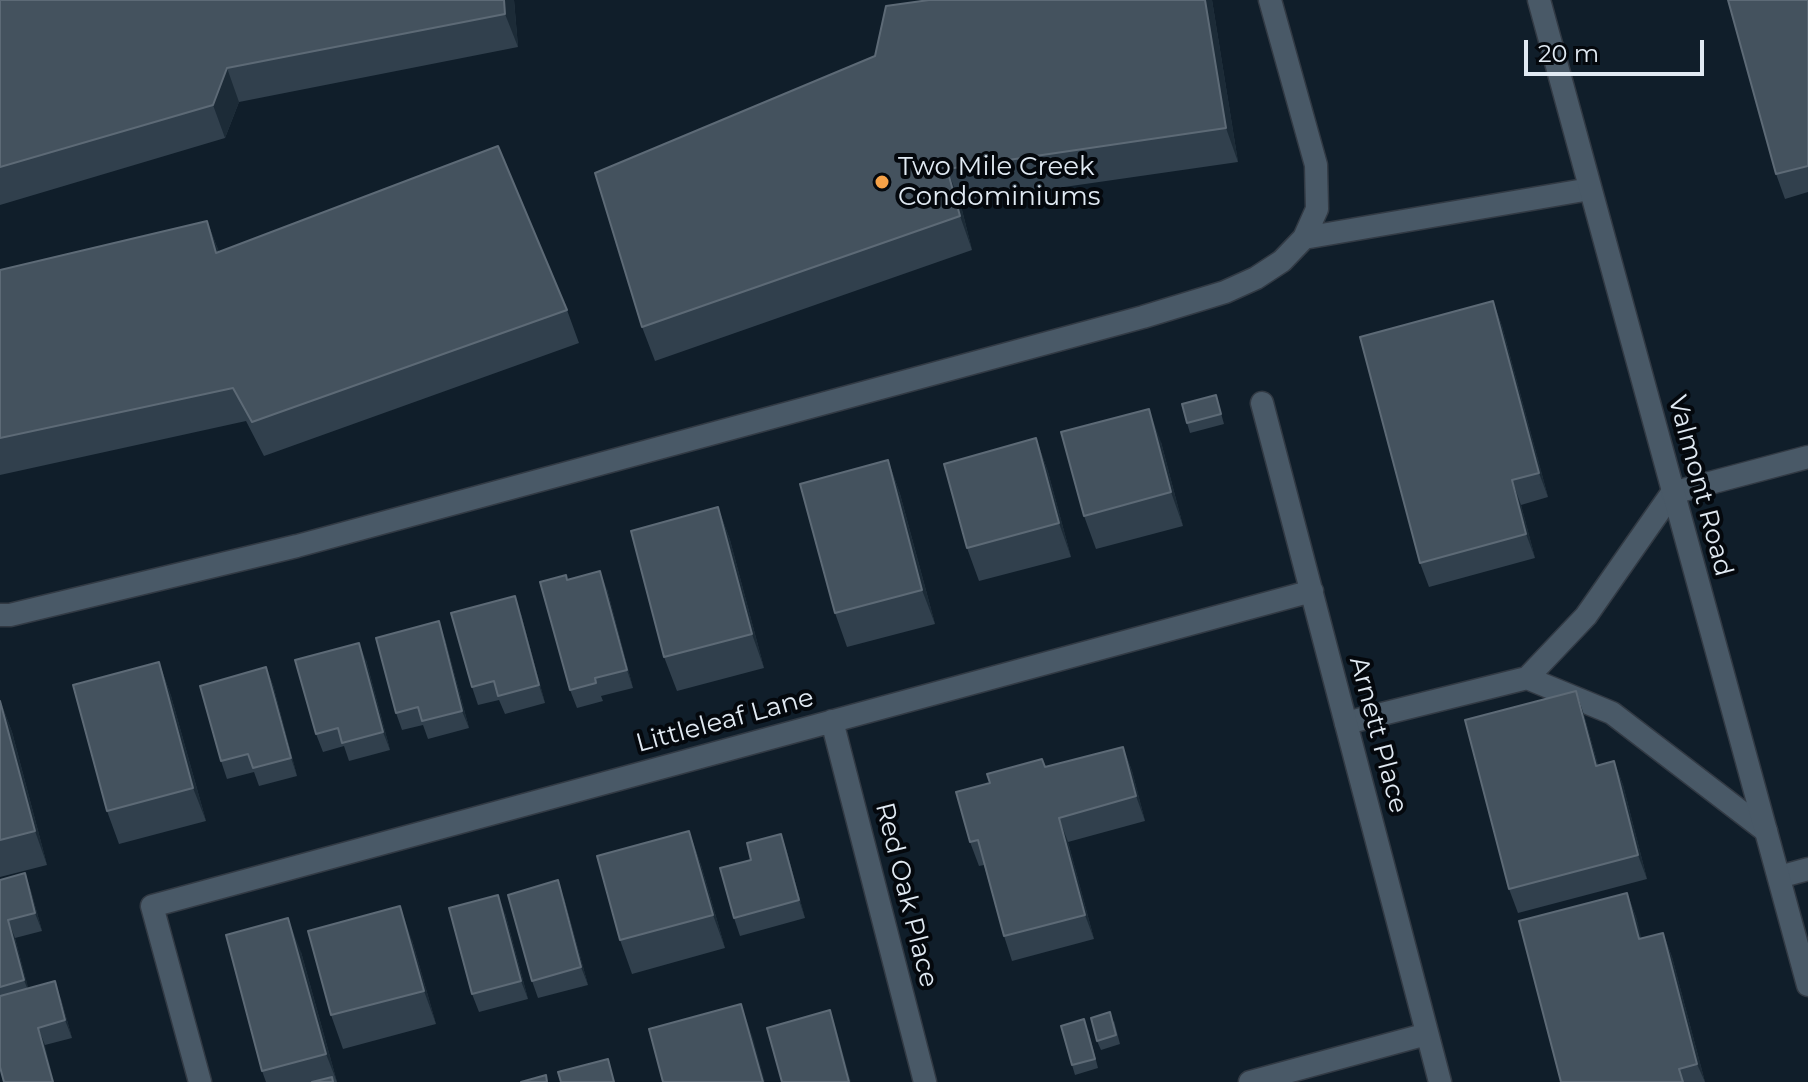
<!DOCTYPE html>
<style>
body{margin:0}
#map{position:relative;width:1808px;height:1082px;overflow:hidden;background:#101e2a;font-family:Montserrat,sans-serif}
canvas{display:block}
.scale{position:absolute;left:1524px;top:40px;width:180px;height:36px;box-sizing:border-box;border:4px solid #e1eaf3;border-top:0;padding-left:10px;font-size:24px;line-height:28px;white-space:nowrap;color:#e1eaf3;-webkit-text-stroke:6px #04080d;paint-order:stroke}
</style>
<div id="map">
<canvas width="1808" height="1082"></canvas>
<div class="scale">20 m</div>
</div>
<script>
const g = document.querySelector('canvas').getContext('2d');
g.lineJoin = 'round';
const shape = rows => new Path2D(rows.map(r => 'M' + r).join(''));
function trace(path, color, width, dash) { g.strokeStyle = color; g.lineWidth = width; g.lineCap = dash ? 'butt' : 'round'; g.setLineDash(dash || []); g.stroke(path); }
function paint(path, color) { g.fillStyle = color; g.fill(path, 'evenodd'); }
function label(font, color, halo, rows, align = 'center') {
  g.font = font + ' Montserrat,sans-serif'; g.lineWidth = 8; g.setLineDash([]); g.textBaseline = 'middle'; g.strokeStyle = halo; g.fillStyle = color; for (const [text, x, y, turn = 0] of rows) {
    g.save(); g.translate(x, y); g.rotate((+turn || 0) * Math.PI / 180); g.textAlign = isNaN(turn) ? turn : align; if (halo) g.strokeText(text, 0, 0); g.fillText(text, 0, 0); g.restore();
  }
}
const service = shape([
 [1304,238,1590,189],
 [0,615,10,615,297,546,1143,317,1225,292,1256,278,1282,261,1304,238,1317,209,1316,165,1270,0],
 [1527,678,1612,713,1766,831],
 [1346,723,1527,678,1586,616,1672,493]
]);
const minor = shape([
 [1262,403,1440,1082],
 [1672,493,1808,457],
 [832,721,925,1082],
 [1779,877,1808,869],
 [200,1082,152,906,1312,591],
 [1250,1082,1427,1034]
]);
const secondary = shape([
 [1539,0,1808,985]
]);
trace(service, '#323a44', 25);
trace(minor, '#323a44', 25);
trace(secondary, '#323a44', 25);
trace(service, '#495967', 22);
trace(minor, '#495967', 22);
trace(secondary, '#495967', 22);
paint(shape([
 [0,0,514,0,518,47,239,102,225,138,0,205],
 [929,0,1212,0,1238,162,960,202,972,250,655,361,642,327,875,56],
 [1808,0,1808,192,1785,199,1776,174],
 [207,221,219,252,567,310,579,343,264,456,246,421,0,475,0,270],
 [1493,301,1502,326,1548,497,1521,505,1535,558,1429,587,1420,563],
 [1216,395,1224,424,1190,433,1187,423],
 [1036,438,1048,472,1071,557,979,581,967,548],
 [1161,442,1183,526,1096,549,1084,516],
 [888,460,900,494,935,624,847,647,835,613],
 [718,507,730,540,764,668,677,691,664,657],
 [568,579,607,589,633,688,601,696,603,701,577,708,570,690],
 [521,614,545,703,505,714,499,700,478,705,472,687],
 [445,639,469,728,428,739,423,725,402,730,396,713],
 [366,660,390,750,349,761,344,746,323,752,316,734],
 [159,662,171,696,206,821,119,844,107,811],
 [266,667,273,685,297,776,259,786,254,772,227,779,221,761],
 [1576,691,1584,715,1598,765,1614,761,1623,785,1647,879,1518,913,1509,889],
 [0,700,12,732,47,865,0,877],
 [1123,747,1132,771,1145,821,1068,842,1094,939,1012,961,1004,936,984,865,979,866,970,842,1045,767],
 [689,831,701,865,725,948,632,974,620,940],
 [781,834,787,852,805,918,740,936,734,918,751,860],
 [25,873,31,891,42,931,15,938,28,988,61,999,72,1038,45,1045,0,1067,0,880],
 [1627,893,1636,917,1641,939,1663,933,1672,957,1705,1082,1561,1082],
 [564,898,588,985,538,998,532,981],
 [505,913,528,999,479,1012,472,994],
 [412,940,436,1024,343,1049,331,1015],
 [301,952,337,1082,266,1082,262,1071],
 [1114,1021,1120,1044,1101,1050,1097,1041],
 [1088,1029,1098,1068,1075,1075,1072,1065]
]), '#31404d');
paint(shape([
 [504,0,514,0,518,47,505,14],
 [1205,0,1212,0,1238,162,1226,128],
 [227,68,239,102,225,138,213,105],
 [947,169,960,202,972,250,960,216],
 [207,221,220,255,216,253],
 [1493,301,1502,326,1548,497,1539,473],
 [1149,409,1161,442,1183,526,1171,492],
 [1036,438,1048,472,1071,557,1059,523],
 [888,460,900,494,935,624,922,590],
 [1512,480,1521,505,1535,558,1526,534],
 [718,507,730,540,764,668,752,634],
 [600,571,607,589,633,688,627,670],
 [515,596,521,614,545,703,539,685],
 [439,621,445,639,469,728,462,711],
 [359,643,366,660,390,750,383,732],
 [159,662,171,696,206,821,193,788],
 [266,667,273,685,297,776,291,758],
 [1576,691,1584,715,1605,790,1596,766],
 [0,700,12,732,47,865,35,831],
 [1123,747,1132,771,1145,821,1136,796],
 [1614,761,1623,785,1647,879,1638,855],
 [1059,818,1068,842,1094,939,1085,915],
 [689,831,701,865,725,948,713,915],
 [781,834,787,852,805,918,799,900],
 [25,873,31,891,42,931,35,913],
 [558,880,564,898,588,985,581,967],
 [1627,893,1636,917,1648,963,1639,939],
 [498,895,505,913,528,999,521,981],
 [400,906,412,940,436,1024,424,991],
 [288,918,301,952,337,1082,326,1054],
 [8,920,15,938,31,998,24,980],
 [1663,933,1672,957,1705,1082,1697,1064],
 [55,981,61,999,72,1038,65,1020],
 [741,1004,753,1038,765,1082,763,1082],
 [830,1010,836,1028,851,1082,849,1082],
 [38,1028,45,1045,54,1082,53,1082]
]), '#1c2b37');
const building = shape([
 [0,0,504,0,505,14,227,68,213,105,0,167,0,0],
 [929,0,1205,0,1226,128,947,169,960,216,642,327,595,173,875,56,886,6,929,0],
 [1728,0,1808,0,1808,166,1776,174,1728,0],
 [498,146,567,310,252,422,233,388,0,438,0,270,207,221,216,253,498,146],
 [1493,301,1539,473,1512,480,1526,534,1420,563,1360,337,1493,301],
 [1216,395,1221,414,1187,423,1182,404,1216,395],
 [1149,409,1171,492,1084,516,1061,432,1149,409],
 [1036,438,1059,523,967,548,944,464,1036,438],
 [888,460,922,590,835,613,800,484,888,460],
 [718,507,752,634,664,657,631,531,718,507],
 [600,571,627,670,595,678,596,683,570,690,540,582,566,575,567,580,600,571],
 [515,596,539,685,498,696,494,681,472,687,451,613,515,596],
 [439,621,462,711,422,721,418,707,396,713,376,638,439,621],
 [359,643,383,732,342,743,338,728,316,734,295,660,359,643],
 [159,662,193,788,107,811,73,685,159,662],
 [266,667,291,758,253,768,248,754,221,761,200,686,266,667],
 [1576,691,1596,766,1614,761,1638,855,1509,889,1465,720,1576,691],
 [0,701,35,831,0,840,0,701],
 [1123,747,1136,796,1059,818,1085,915,1004,936,978,840,970,842,956,792,990,783,987,774,1042,759,1045,767,1123,747],
 [689,831,713,915,620,940,597,856,689,831],
 [781,834,799,900,734,918,720,868,751,860,747,843,781,834],
 [25,873,35,913,8,920,24,980,0,987,0,880,25,873],
 [558,880,581,967,532,981,508,895,558,880],
 [1627,893,1639,939,1663,933,1697,1064,1679,1069,1683,1082,1561,1082,1519,921,1627,893],
 [498,895,521,981,472,994,449,908,498,895],
 [400,906,424,991,331,1015,308,931,400,906],
 [288,918,326,1054,262,1071,226,935,288,918],
 [55,981,65,1020,38,1028,53,1082,4,1082,0,1067,0,996,55,981],
 [741,1004,763,1082,663,1082,649,1029,741,1004],
 [830,1010,849,1082,782,1082,767,1028,830,1010],
 [1110,1012,1116,1035,1097,1041,1091,1018,1110,1012],
 [1084,1019,1095,1059,1072,1065,1061,1026,1084,1019],
 [608,1059,614,1082,561,1082,558,1072,608,1059],
 [546,1075,547,1082,521,1082,546,1075],
 [332,1077,333,1082,312,1082,332,1077]
]);
paint(building, '#44525e');
trace(building, '#5d6a76', 2);
for (const [x, y, r, color] of [
 [882,182,8,"#f6a248"]
]) { const dot = new Path2D(); dot.arc(x, y, r, 0, 2 * Math.PI); g.fillStyle = color; g.fill(dot); trace(dot, '#04080d', 3); }
label('26px', '#e1eaf3', '#04080d', [
 ["Two Mile Creek",898,167],
 ["Condominiums",898,197]
], 'left');
label('26px', '#e1eaf3', '#04080d', [
 ["Valmont Road",1700,486,75],
 ["Littleleaf Lane",725,721,-15],
 ["Arnett Place",1378,735,75],
 ["Red Oak Place",906,895,76]
]);
</script>
